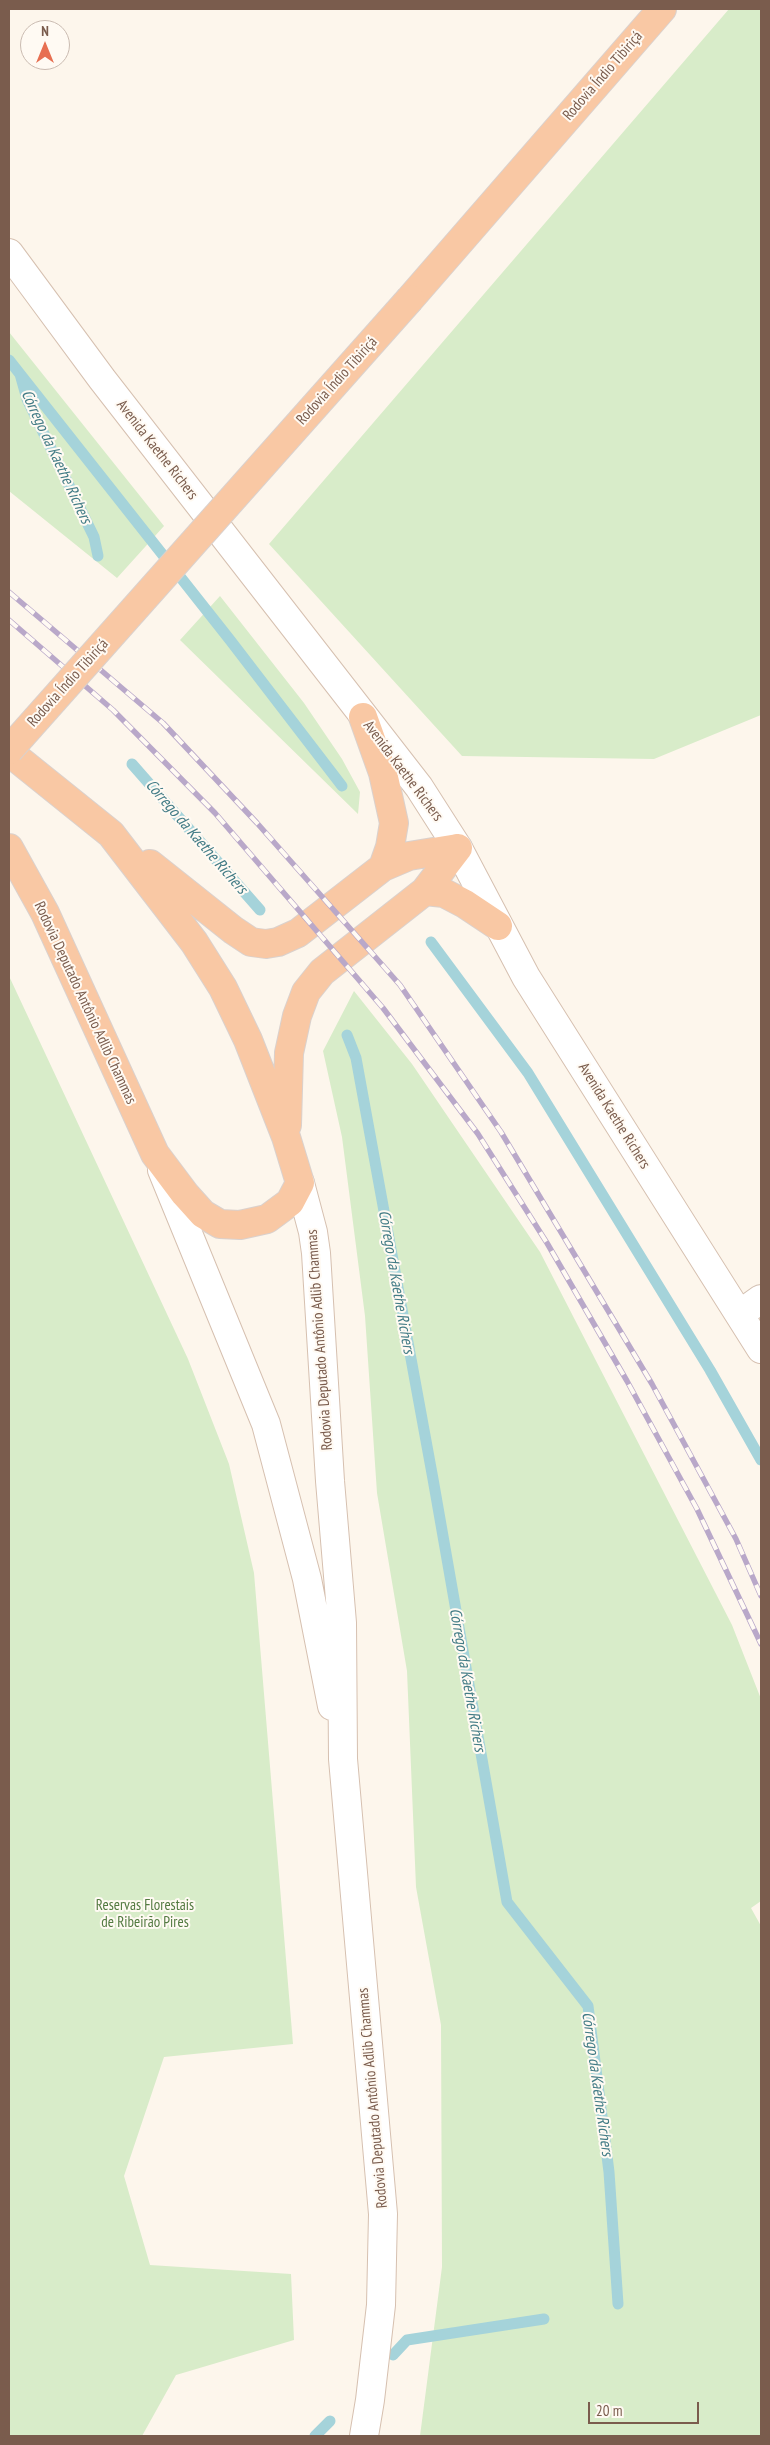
<!DOCTYPE html>
<meta charset="utf-8">
<style>
body{margin:0}
#map{position:relative;width:770px;height:2445px;overflow:hidden;background:#fdf6ec;font-family:"PT Sans Narrow",sans-serif}
canvas{display:block}
.frame{position:absolute;inset:0;border:10px solid #7a5c4d;pointer-events:none}
.north{position:absolute;left:20px;top:20px;width:50px;height:50px;box-sizing:border-box;background:#fffaf3;border:1px solid #cabbb1;border-radius:50%;rotate:0deg;font-size:14px;font-weight:700;line-height:20px;text-align:center;color:#7a5c4d}
.north::after{content:'';display:block;margin:auto;width:18px;height:22px;background:#e76f51;clip-path:polygon(50% 0,100% 100%,50% 72%,0 100%)}
.scale{position:absolute;left:588px;top:2402px;width:111px;height:22px;box-sizing:border-box;border:2px solid #7a5c4d;border-top:0;padding-left:6px;font-size:15px;line-height:18px;white-space:nowrap;color:#7a5c4d;-webkit-text-stroke:4px #fffaf3;paint-order:stroke}
</style>
<div id="map">
<canvas width="770" height="2445"></canvas>
<div class="frame"></div>
<div class="north">N</div>
<div class="scale">20 m</div>
</div>
<script>
const g = document.querySelector('canvas').getContext('2d');
g.lineJoin = 'round';
function paint(path, color) { g.fillStyle = color; g.fill(path, 'evenodd'); }
const shape = rows => new Path2D(rows.map(r => 'M' + r).join(''));
function trace(path, color, width, dash) { g.strokeStyle = color; g.lineWidth = width; g.lineCap = dash ? 'butt' : 'round'; g.setLineDash(dash || []); g.stroke(path); }
function label(font, color, halo, rows, align = 'center') {
  g.font = font + ' "PT Sans Narrow",sans-serif'; g.lineWidth = 4; g.setLineDash([]); g.textBaseline = 'middle'; g.strokeStyle = halo; g.fillStyle = color; for (const [text, x, y, turn = 0] of rows) {
    g.save(); g.translate(x, y); g.rotate((+turn || 0) * Math.PI / 180); g.textAlign = isNaN(turn) ? turn : align; if (halo) g.strokeText(text, 0, 0); g.fillText(text, 0, 0); g.restore();
  }
}
paint(shape([
 [729,9,761,9,761,715,654,759,462,756,269,544],
 [9,332,164,526,117,578,9,491],
 [220,596,304,703,342,759,360,792,358,814,180,640],
 [9,976,188,1359,229,1464,254,1573,293,2044,164,2057,124,2176,150,2265,291,2274,294,2340,176,2375,142,2436,9,2436],
 [354,991,412,1064,540,1252,732,1625,761,1699,761,1901,751,1908,761,1926,761,2436,420,2436,442,2267,441,2025,416,1887,407,1671,377,1493,365,1316,342,1137,323,1051]
]), '#d8ecc9');
trace(shape([
 [9,360,20,374,27,399,94,537,98,556],
 [20,374,230,640,342,786],
 [132,764,260,910],
 [431,942,528,1073,710,1370,761,1460],
 [347,1035,356,1058,433,1479,507,1902,588,2006,609,2172,618,2304],
 [393,2355,407,2340,544,2319],
 [315,2436,330,2421]
]), '#a5d3da', 11);
const minor = shape([
 [740,1314,761,1299]
]);
const secondary = shape([
 [9,253,102,379,419,787,458,848,526,977,761,1349],
 [162,1170,266,1424,307,1579,332,1706],
 [300,1183,313,1232,316,1253,330,1481,342,1623,343,1759,383,2214,381,2305,370,2400,364,2436]
]);
const trunk = shape([
 [410,299,662,9],
 [363,717,383,773,394,823,390,847,383,867],
 [9,752,111,834,194,942,223,988,248,1040,286,1137,300,1183,290,1202,267,1219,240,1225,220,1224,203,1214,185,1194,155,1154,45,913,9,848],
 [150,864,233,930,251,942,266,944,278,942,298,933,383,867,409,856,458,848],
 [425,891,444,893,465,904,498,926],
 [287,1125,289,1053,297,1016,306,992,322,972,425,891,458,848]
]);
trace(minor, '#d1beb0', 30);
trace(secondary, '#d6c0b0', 30);
trace(trunk, '#dad1cd', 30);
trace(minor, '#fff', 28);
trace(secondary, '#fff', 28);
trace(trunk, '#f9c8a4', 28);
const rail = shape([
 [9,592,163,723,257,823,400,985,501,1132,652,1384,736,1539,761,1596],
 [9,620,113,710,215,813,383,1008,478,1134,547,1243,627,1381,697,1509,761,1644]
]);
trace(rail, '#b9a8c9', 5.5);
trace(rail, '#fffaf3', 4, [11]);
const trunkBridge = shape([
 [9,750,410,299]
]);
trace(trunkBridge, '#dad1cd', 30, []);
trace(trunkBridge, '#f9c8a4', 28);
label('15px', '#7a5c4d', '#fffaf3', [
 ["Rodovia Índio Tibiriçá",603,76,-49],
 ["Rodovia Índio Tibiriçá",337,381,-48],
 ["Avenida Kaethe Richers",157,450,52],
 ["Rodovia Índio Tibiriçá",68,683,-48],
 ["Avenida Kaethe Richers",403,771,53],
 ["Rodovia Deputado Antônio Adlib Chammas",85,1003,65],
 ["Avenida Kaethe Richers",614,1116,58],
 ["Rodovia Deputado Antônio Adlib Chammas",320,1340,-94],
 ["Rodovia Deputado Antônio Adlib Chammas",373,2098,-95]
]);
label('15px', '#537a41', '#fffaf3', [
 ["Reservas Florestais",145,1906],
 ["de Ribeirão Pires",145,1923]
]);
label('italic 16px', '#437c86', '#fffaf3', [
 ["Córrego da Kaethe Richers",56,457,65],
 ["Córrego da Kaethe Richers",196,837,49],
 ["Córrego da Kaethe Richers",396,1282,80],
 ["Córrego da Kaethe Richers",467,1680,80],
 ["Córrego da Kaethe Richers",597,2084,82]
]);
</script>
